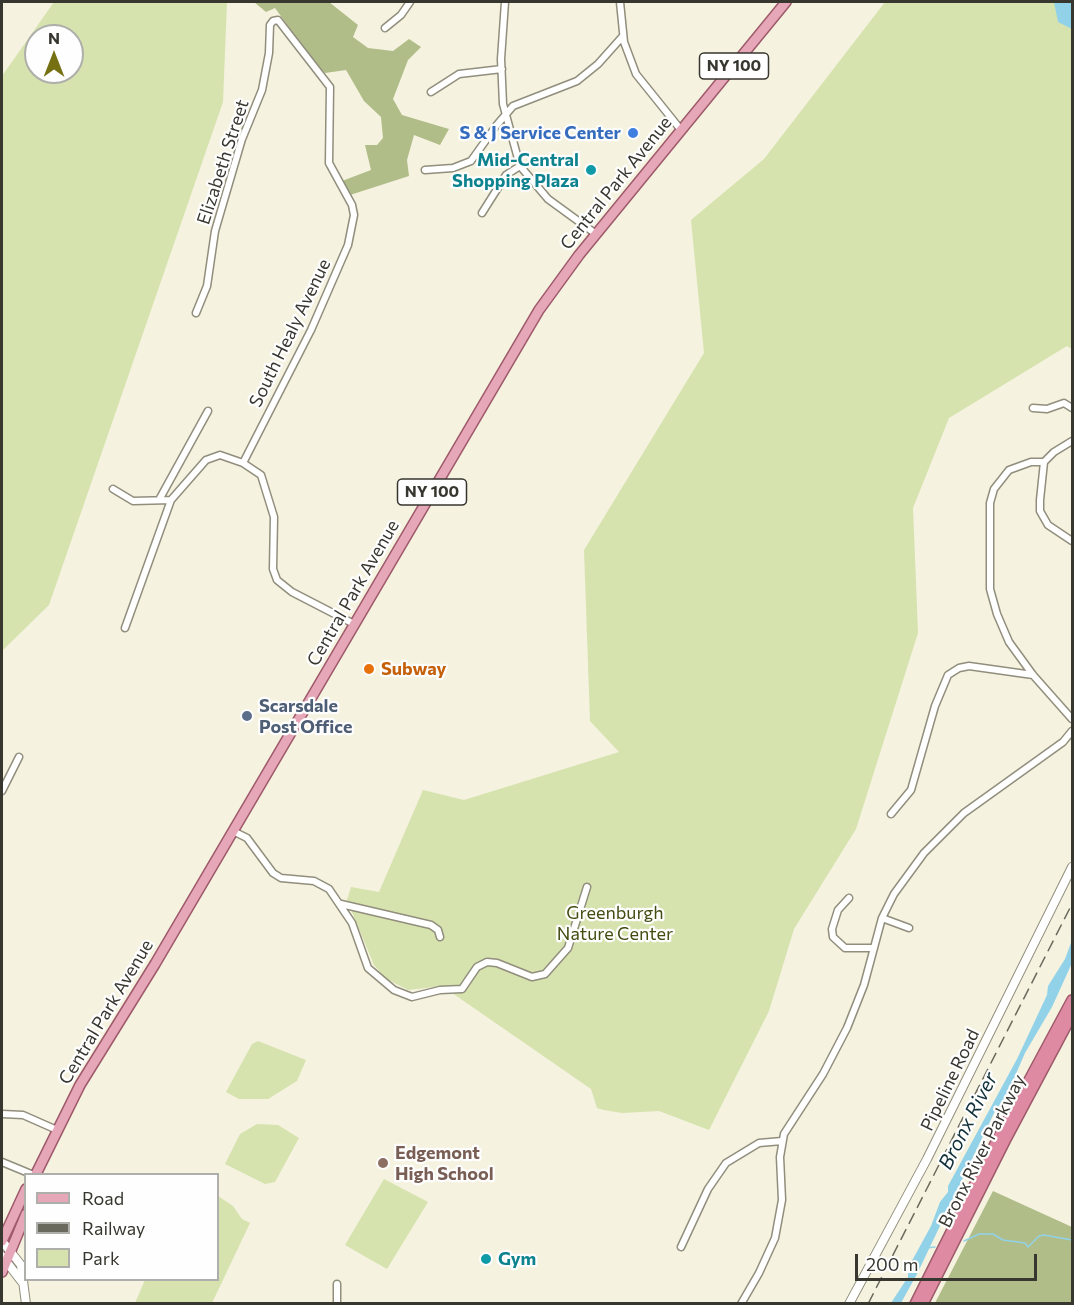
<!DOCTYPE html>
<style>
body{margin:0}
#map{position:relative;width:1074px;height:1305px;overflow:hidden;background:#f5f2df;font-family:Commissioner,sans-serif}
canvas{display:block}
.frame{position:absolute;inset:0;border:3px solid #37362f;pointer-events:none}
.legend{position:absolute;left:24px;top:1173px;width:195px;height:108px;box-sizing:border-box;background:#fefefe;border:2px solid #aeaeab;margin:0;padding:8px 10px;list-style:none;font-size:18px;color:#37362f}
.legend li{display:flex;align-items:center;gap:12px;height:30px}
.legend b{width:30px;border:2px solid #aeaeab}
.north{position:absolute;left:24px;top:24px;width:60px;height:60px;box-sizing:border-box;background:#fefefe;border:2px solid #aeaeab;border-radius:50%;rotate:0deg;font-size:16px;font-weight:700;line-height:24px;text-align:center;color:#37362f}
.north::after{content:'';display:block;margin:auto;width:21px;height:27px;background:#757113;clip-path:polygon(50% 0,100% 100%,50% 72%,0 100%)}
.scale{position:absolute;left:855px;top:1254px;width:182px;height:27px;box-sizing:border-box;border:3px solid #37362f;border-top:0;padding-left:8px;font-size:18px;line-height:21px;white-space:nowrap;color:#37362f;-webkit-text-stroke:4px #fefefe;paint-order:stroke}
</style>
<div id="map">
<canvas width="1074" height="1305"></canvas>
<div class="frame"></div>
<ul class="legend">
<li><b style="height:8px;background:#e6a7b9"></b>Road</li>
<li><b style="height:8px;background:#6a695e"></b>Railway</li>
<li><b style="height:16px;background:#d6e3ae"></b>Park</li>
</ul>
<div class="north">N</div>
<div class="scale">200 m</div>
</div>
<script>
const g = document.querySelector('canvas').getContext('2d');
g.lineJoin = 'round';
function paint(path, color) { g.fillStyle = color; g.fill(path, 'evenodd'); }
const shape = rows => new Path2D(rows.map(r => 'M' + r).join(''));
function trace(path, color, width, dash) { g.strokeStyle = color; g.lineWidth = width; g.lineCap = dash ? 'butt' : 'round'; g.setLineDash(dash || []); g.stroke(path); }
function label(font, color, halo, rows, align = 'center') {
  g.font = font + ' Commissioner,sans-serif'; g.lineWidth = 4.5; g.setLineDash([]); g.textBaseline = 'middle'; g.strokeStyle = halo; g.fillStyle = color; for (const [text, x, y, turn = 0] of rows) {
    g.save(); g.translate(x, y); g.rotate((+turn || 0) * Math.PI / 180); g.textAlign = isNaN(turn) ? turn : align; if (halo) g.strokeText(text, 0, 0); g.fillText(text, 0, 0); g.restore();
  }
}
paint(shape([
 [54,2,227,2,223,102,49,605,2,651,2,76],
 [36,36,72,36,72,72,36,72],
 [885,2,1072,2,1072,349,1067,346,949,418,913,508,918,633,856,829,794,929,769,1011,709,1130,659,1111,622,1113,604,1110,597,1108,591,1089,442,986,408,990,385,978,374,965,347,900,351,887,379,892,423,790,464,800,619,752,590,721,584,550,704,353,691,220,764,159],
 [258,1041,306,1060,297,1081,268,1099,239,1099,226,1092,252,1044],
 [257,1124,278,1125,299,1138,275,1182,265,1184,225,1164,240,1134],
 [384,1179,428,1202,387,1269,345,1245],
 [218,1196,233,1206,242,1219,250,1223,212,1303,135,1303,145,1280,218,1280]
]), '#d6e3ae');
paint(shape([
 [254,2,329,2,358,25,353,37,368,48,393,51,409,39,421,47,408,60,393,99,402,115,449,129,440,145,414,135,407,160,409,176,350,195,342,181,371,170,365,145,377,145,383,138,381,117,364,101,346,70,325,73,314,62,275,8,266,12],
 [993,1191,1072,1227,1072,1303,935,1303]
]), '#b0bd88');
paint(shape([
 [1054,2,1072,2,1072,29,1058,22],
 [1072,940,1072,963,1052,1007,1025,1053,1006,1097,995,1111,917,1274,901,1303,891,1303,908,1277,908,1268,931,1226,940,1202,948,1192,948,1186,1017,1059,1047,995,1048,986,1065,959]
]), '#92d2e9');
trace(shape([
 [964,1241,979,1234,993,1234,1003,1240,1025,1243,1028,1247,1039,1236,1044,1235,1072,1240],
 [927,1248,935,1247]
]), '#92d2e9', 1.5);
const minor = shape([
 [505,2,501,59,503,104,520,166,548,199,596,234],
 [620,2,624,42,636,74,681,130],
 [385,28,401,15,410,2],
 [431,92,459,74,502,69],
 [425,170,453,168,471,161,496,126,513,106,577,81,598,64,623,36],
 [482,213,506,175,520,166],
 [196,313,207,286,215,231,242,139,262,90,269,53,270,25,273,21,278,20,330,87,329,163,352,205,354,215,348,245,311,330,243,463],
 [1033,408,1047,409,1064,403,1072,408],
 [1072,441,1054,452,1044,462,1040,500,1040,511,1048,525,1072,541],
 [1044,462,1031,462,1009,470,994,489,990,503,990,589,997,614,1009,642,1033,675,1072,719],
 [113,489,133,501,171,500],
 [159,500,208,411],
 [125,628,171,500,206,460,220,455,243,463,261,475,274,517,273,569,277,580,292,592,354,624],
 [2,791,19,757],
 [891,814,911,790,935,706,948,675,959,668,969,666,1033,675],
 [233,831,247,838,273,873,281,878,314,881,329,889,352,923,368,968,394,990,412,997,440,990,462,989,477,967,487,962,497,963,532,977,545,974,568,948,587,887],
 [849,898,838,910,832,929,833,937,845,948,873,948],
 [341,904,431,925,438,930,440,937],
 [882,918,909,928],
 [2,1114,23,1115,57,1130],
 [2,1162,31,1174],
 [681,1247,708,1189,726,1163,759,1143,782,1141],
 [337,1284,337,1304],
 [741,1304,759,1273,775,1238,782,1200,780,1157,784,1134,823,1074,847,1028,864,985,882,918,894,894,924,853,964,813,1063,742,1072,731]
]);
const tertiary = shape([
 [2,1241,21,1265,26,1304],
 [2,1256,22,1282],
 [849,1304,927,1159,1072,867]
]);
const primary = shape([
 [36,1174,80,1085,155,964,539,310,579,255,786,2],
 [2,1241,26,1189],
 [2,1272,26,1214]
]);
const trunk = shape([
 [915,1304,998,1138,1072,1000],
 [923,1304,1005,1141,1072,1015]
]);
trace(minor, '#918e7d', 9);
trace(tertiary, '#918e7d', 10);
trace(primary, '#9e596a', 12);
trace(trunk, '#9e596a', 12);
trace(minor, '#fff', 6);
trace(tertiary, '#fff', 8);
trace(primary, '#e6a7b9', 9);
trace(trunk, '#de8aa2', 9);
trace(shape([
 [868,1304,1072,904]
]), '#6a695e', 1.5, [12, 6]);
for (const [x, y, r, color] of [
 [633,133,6,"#3f7fe0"],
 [591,170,6,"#0f9aa8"],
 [369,669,6,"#e8710a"],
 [247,716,6,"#5c6f8a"],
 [383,1163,6,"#8d6e63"],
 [486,1259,6,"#0f9aa8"]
]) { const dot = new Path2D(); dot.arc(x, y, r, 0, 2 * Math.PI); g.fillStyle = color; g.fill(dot); trace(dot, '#fefefe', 2); }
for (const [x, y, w] of [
 [734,66,69],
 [432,492,69]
]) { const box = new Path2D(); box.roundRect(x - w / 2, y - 13, w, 26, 4.5); g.fillStyle = '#fefefe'; g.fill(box); trace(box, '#37362f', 1.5); }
label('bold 16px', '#37362f', null, [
 ["NY 100",734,66],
 ["NY 100",432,492]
]);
label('bold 18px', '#366cbe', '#fefefe', [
 ["S & J Service Center",621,133]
], 'right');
label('bold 18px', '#0d838f', '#fefefe', [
 ["Mid-Central",579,160],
 ["Shopping Plaza",579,181],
 ["Gym",498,1259,"left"]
], 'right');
label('18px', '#37362f', '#fefefe', [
 ["Elizabeth Street",223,162,-72],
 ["Central Park Avenue",616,183,-51],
 ["South Healy Avenue",290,333,-64],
 ["Central Park Avenue",353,593,-60],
 ["Central Park Avenue",106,1012,-59],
 ["Pipeline Road",950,1080,-64],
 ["Bronx River Parkway",982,1151,-63]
]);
label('bold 18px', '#c56008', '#fefefe', [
 ["Subway",381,669]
], 'left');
label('bold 18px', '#4e5e75', '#fefefe', [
 ["Scarsdale",259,706],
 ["Post Office",259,727]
], 'left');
label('18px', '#434d12', '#fefefe', [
 ["Greenburgh",615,913],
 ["Nature Center",615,934]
]);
label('bold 18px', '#785e54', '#fefefe', [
 ["Edgemont",395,1153],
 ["High School",395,1174]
], 'left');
label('italic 20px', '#11303a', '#fefefe', [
 ["Bronx River",968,1121,-63]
]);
</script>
